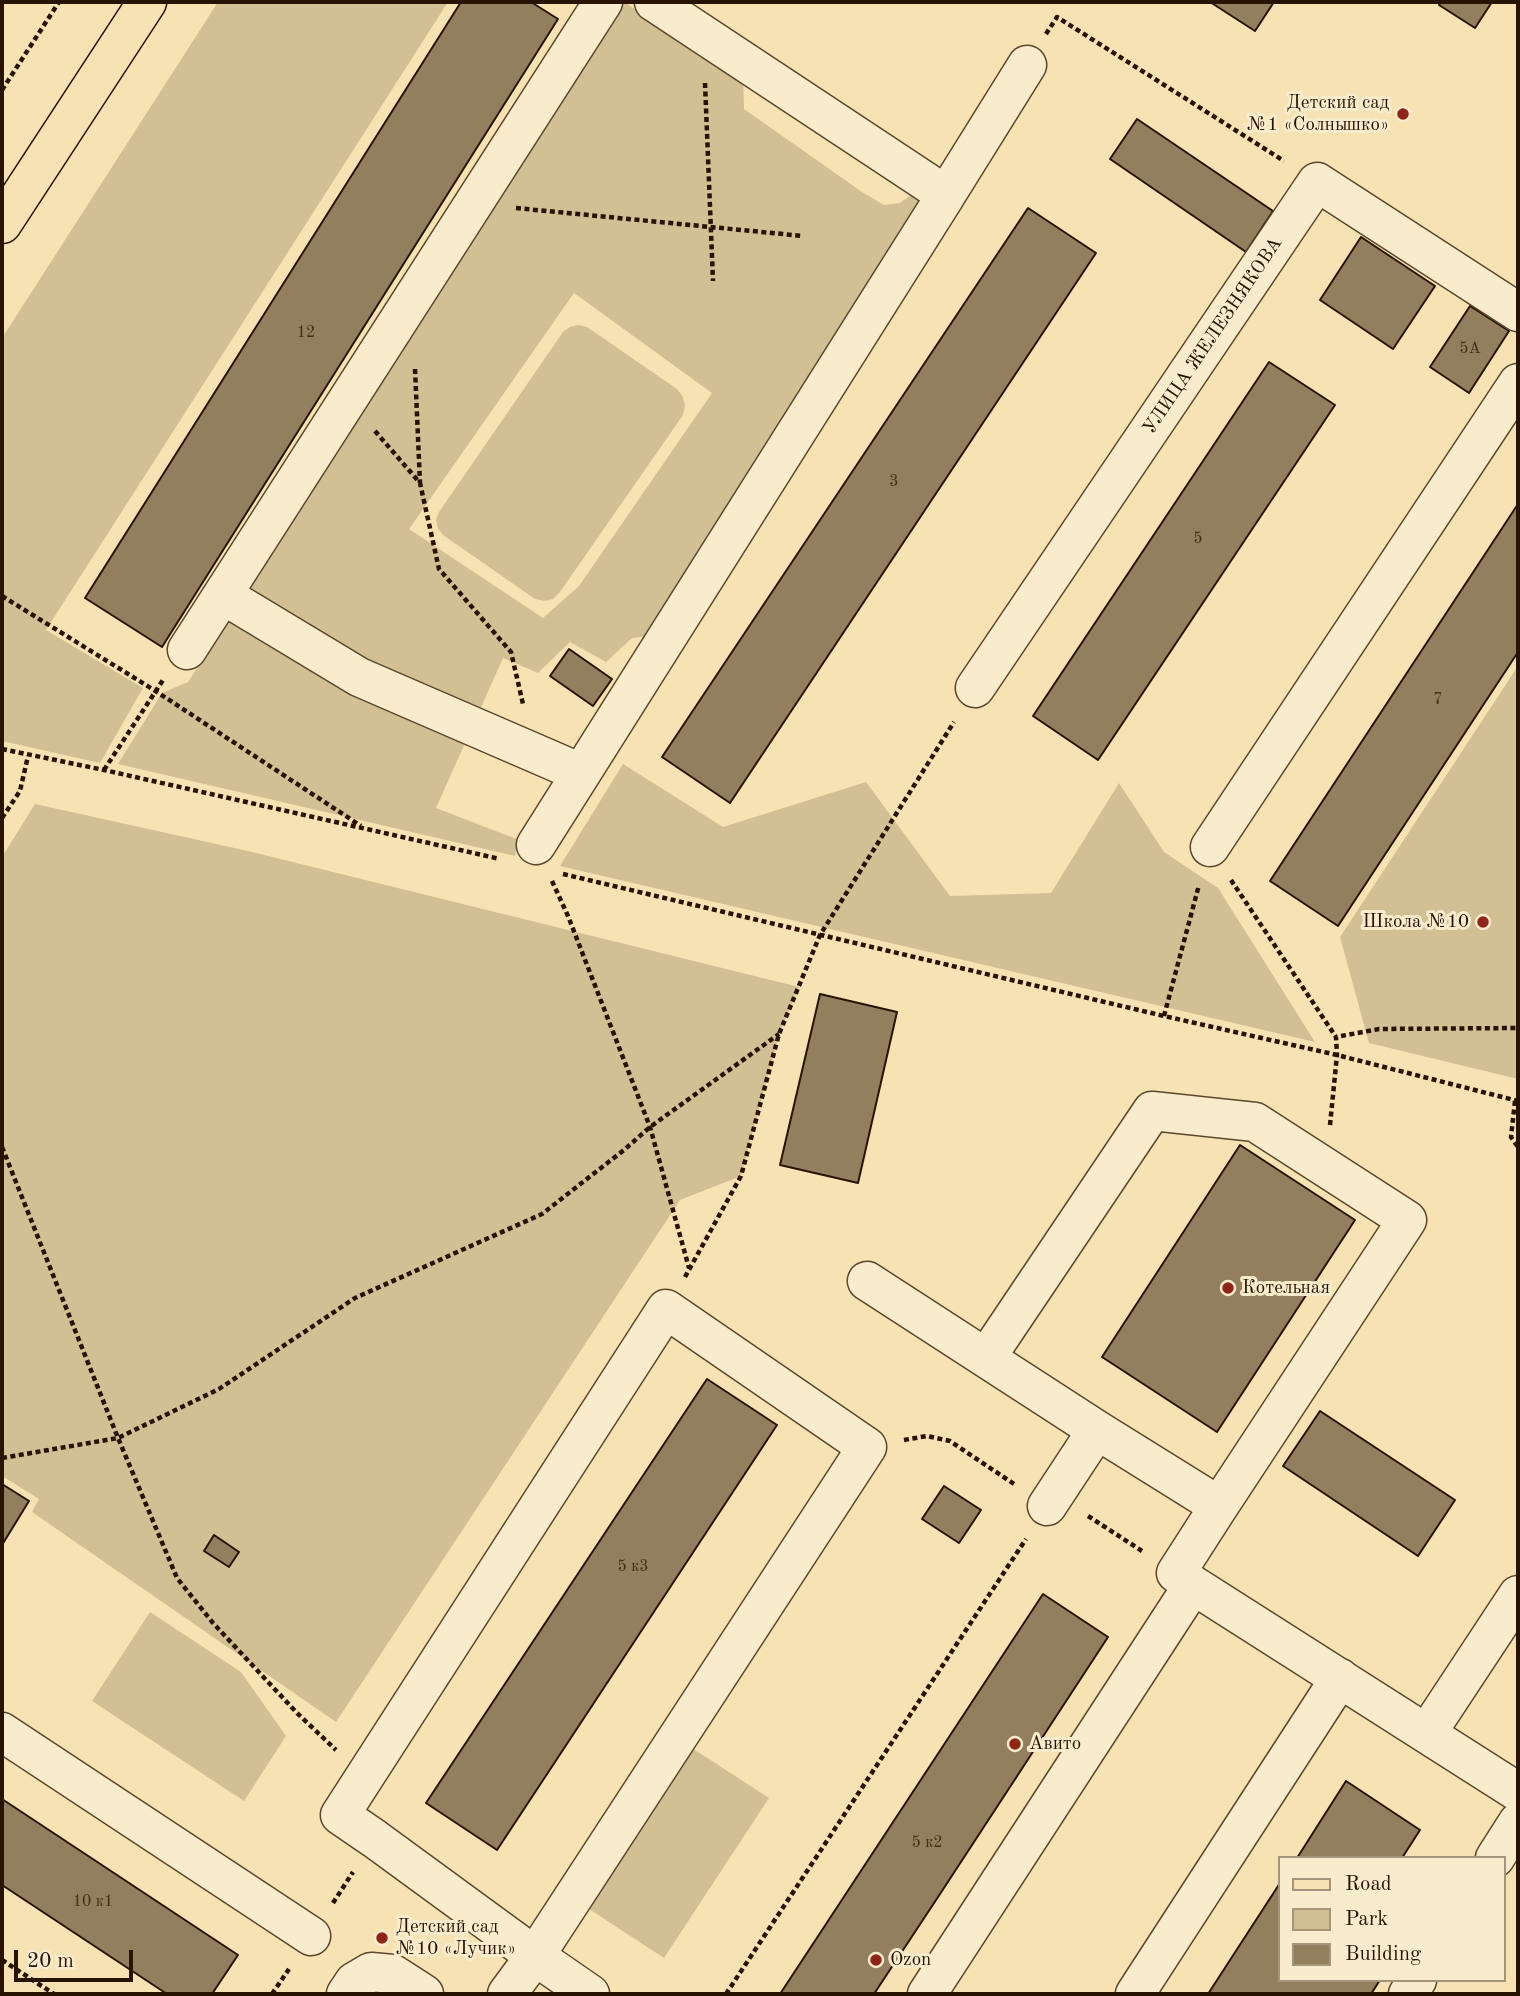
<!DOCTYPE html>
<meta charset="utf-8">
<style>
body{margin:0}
#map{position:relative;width:1520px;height:1996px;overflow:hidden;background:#f6e2b2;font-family:"Old Standard TT",serif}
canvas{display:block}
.frame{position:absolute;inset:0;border:4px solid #271300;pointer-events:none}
.legend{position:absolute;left:1278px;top:1856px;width:228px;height:126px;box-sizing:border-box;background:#f9eccd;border:2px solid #a5957b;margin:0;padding:9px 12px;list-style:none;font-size:21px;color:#271300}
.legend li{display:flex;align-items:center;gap:14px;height:35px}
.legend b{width:35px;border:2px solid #a5957b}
.scale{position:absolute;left:14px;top:1950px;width:119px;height:32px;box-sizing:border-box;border:4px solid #271300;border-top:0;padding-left:9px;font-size:21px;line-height:24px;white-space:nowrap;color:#271300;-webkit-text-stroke:5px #f9eccd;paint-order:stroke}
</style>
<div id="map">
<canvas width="1520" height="1996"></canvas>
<div class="frame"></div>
<ul class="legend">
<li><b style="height:9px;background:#f6e2b2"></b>Road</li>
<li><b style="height:19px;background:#d3bf94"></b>Park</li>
<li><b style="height:19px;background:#937f5d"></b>Building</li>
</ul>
<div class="scale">20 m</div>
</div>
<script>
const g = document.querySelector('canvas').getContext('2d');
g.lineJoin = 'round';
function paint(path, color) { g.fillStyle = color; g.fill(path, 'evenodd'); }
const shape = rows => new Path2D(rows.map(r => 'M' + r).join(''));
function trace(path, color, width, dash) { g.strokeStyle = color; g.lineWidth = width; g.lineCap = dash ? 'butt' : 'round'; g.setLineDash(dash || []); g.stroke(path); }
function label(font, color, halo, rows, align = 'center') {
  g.font = font + ' "Old Standard TT",serif'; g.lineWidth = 6; g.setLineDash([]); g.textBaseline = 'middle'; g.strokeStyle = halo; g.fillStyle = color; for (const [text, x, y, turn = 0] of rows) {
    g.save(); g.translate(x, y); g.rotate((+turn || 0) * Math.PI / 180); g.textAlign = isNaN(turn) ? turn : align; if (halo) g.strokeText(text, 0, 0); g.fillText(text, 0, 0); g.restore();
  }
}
paint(shape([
 [218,2,448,2,46,630,143,688,100,763,2,741,2,338],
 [624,2,743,78,744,109,862,192,884,205,900,203,916,191,932,203,657,635,632,638,606,662,570,642,538,673,503,658,436,808,519,840,515,856,118,764,162,693,188,682],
 [574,293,712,393,579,586,543,618,409,529],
 [578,325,587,327,677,389,683,397,685,406,683,415,560,592,553,599,545,601,535,599,443,535,438,528,436,520,439,512,563,332,570,327],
 [1518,666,1518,1079,1369,1043,1340,937],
 [623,764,723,827,866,782,950,896,1051,893,1119,783,1164,852,1218,888,1315,1042,560,866],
 [35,804,248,851,799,987,779,1034,741,1176,680,1200,336,1722,32,1512,39,1499,2,1476,2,857],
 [150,1612,241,1672,286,1736,244,1801,92,1701],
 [692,1748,769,1798,664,1958,586,1907]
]), '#d3bf94');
const building = shape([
 [461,2,531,2,558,19,162,647,85,598,461,2],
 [1210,2,1274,2,1255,31,1210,2],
 [1441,2,1492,2,1475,28,1439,5,1441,2],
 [1137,119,1273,211,1246,252,1110,159,1137,119],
 [1028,208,1096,253,730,803,662,757,1028,208],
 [1361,237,1435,286,1393,349,1320,300,1361,237],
 [1470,306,1509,331,1469,393,1430,367,1470,306],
 [1269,362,1335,405,1098,760,1033,716,1269,362],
 [1518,504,1518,652,1338,926,1270,881,1518,504],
 [569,649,612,679,593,706,550,676,569,649],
 [820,994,897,1012,858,1183,780,1165,820,994],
 [1240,1145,1355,1220,1217,1432,1102,1357,1240,1145],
 [707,1379,777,1425,497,1850,426,1803,707,1379],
 [1320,1411,1455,1500,1418,1556,1283,1466,1320,1411],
 [2,1484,29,1501,2,1545,2,1484],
 [944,1486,981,1510,959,1543,922,1519,944,1486],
 [214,1535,239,1552,229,1567,204,1551,214,1535],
 [1043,1594,1108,1637,940,1894,874,1994,780,1994,1043,1594],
 [1346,1781,1420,1830,1402,1858,1297,1858,1346,1781],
 [2,1799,238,1955,212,1994,167,1994,2,1885,2,1799],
 [1280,1883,1280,1980,1380,1980,1371,1994,1208,1994,1280,1883]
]);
paint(building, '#937f5d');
trace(building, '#271300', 2);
const minor = shape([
 [946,195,1027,65],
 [223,595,359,677,581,773],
 [187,650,603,2],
 [975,688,1317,182,1518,312],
 [536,845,946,195,654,2],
 [1210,847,1518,383],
 [867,1281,1097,1430,1219,1506,1176,1573,1193,1585],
 [986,1358,1152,1111,1255,1122,1407,1220,1219,1506],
 [1047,1506,1097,1430],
 [2,1732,311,1936],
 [1427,1733,1518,1595],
 [1495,1858,1518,1822],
 [346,1994,354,1982,371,1972,393,1974,424,1994],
 [507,1994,535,1956,867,1447,666,1309,340,1815,375,1839,535,1956,590,1994],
 [927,1994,1193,1585,1518,1792],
 [1135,1994,1340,1678],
 [1408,1994,1417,1980]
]);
const major = shape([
 [2,224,147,2]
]);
trace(minor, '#5b472c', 41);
trace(major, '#271300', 41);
trace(shape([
 [1046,34,1057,17,1284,161],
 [705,83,713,281],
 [2,90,59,2],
 [516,208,803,236],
 [415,369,420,483],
 [375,431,420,483,439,569,511,652,523,704],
 [2,596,154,690,361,826],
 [2,749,104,770,500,859],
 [104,770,163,680],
 [2,818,20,791,28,756],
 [563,874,1164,1016,1337,1055,1518,1101],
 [1231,880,1336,1037],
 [552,881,568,916,650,1127,689,1268],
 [1164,1016,1199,885],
 [1515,1101,1511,1137,1518,1147],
 [1330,1125,1337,1055,1336,1037,1379,1029,1518,1028],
 [2,1147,118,1438,177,1578,213,1623,297,1713,336,1750],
 [685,1277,741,1176,779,1034,820,935,954,722],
 [904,1440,927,1436,950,1441,1014,1484],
 [2,1458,118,1438,219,1389,355,1298,542,1214,624,1150,650,1127,779,1034],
 [1088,1516,1142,1551],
 [333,1903,353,1872],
 [2,1960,54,1994],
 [272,1994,289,1969],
 [726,1994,1026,1539]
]), '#271300', 4.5, [5, 3.5]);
trace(minor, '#f9eccd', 38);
trace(major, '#f6e2b2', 38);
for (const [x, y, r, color] of [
 [1403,114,7,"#8f2418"],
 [1483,922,7,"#8f2418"],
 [1228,1288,7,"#8f2418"],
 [1015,1744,7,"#8f2418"],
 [382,1938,7,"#8f2418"],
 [876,1960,7,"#8f2418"]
]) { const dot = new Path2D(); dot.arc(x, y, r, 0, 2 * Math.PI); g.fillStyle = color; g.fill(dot); trace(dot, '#f9eccd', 2.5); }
label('16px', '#422e17', null, [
 ["12",306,333],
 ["5А",1470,349],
 ["3",894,482],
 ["5",1198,539],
 ["7",1438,700],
 ["5 к3",633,1567],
 ["5 к2",927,1843],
 ["10 к1",93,1902]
]);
label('19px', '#271300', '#f9eccd', [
 ["Детский сад",1389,103,"right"],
 ["№1 «Солнышко»",1389,125,"right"],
 ["Школа №10",1469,922,"right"],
 ["Котельная",1242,1288],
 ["Авито",1029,1744],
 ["Детский сад",396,1927],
 ["№10 «Лучик»",396,1949],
 ["Ozon",890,1960]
], 'left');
label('19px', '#271300', '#f9eccd', [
 ["УЛИЦА ЖЕЛЕЗНЯКОВА",1213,336,-56]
]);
</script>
